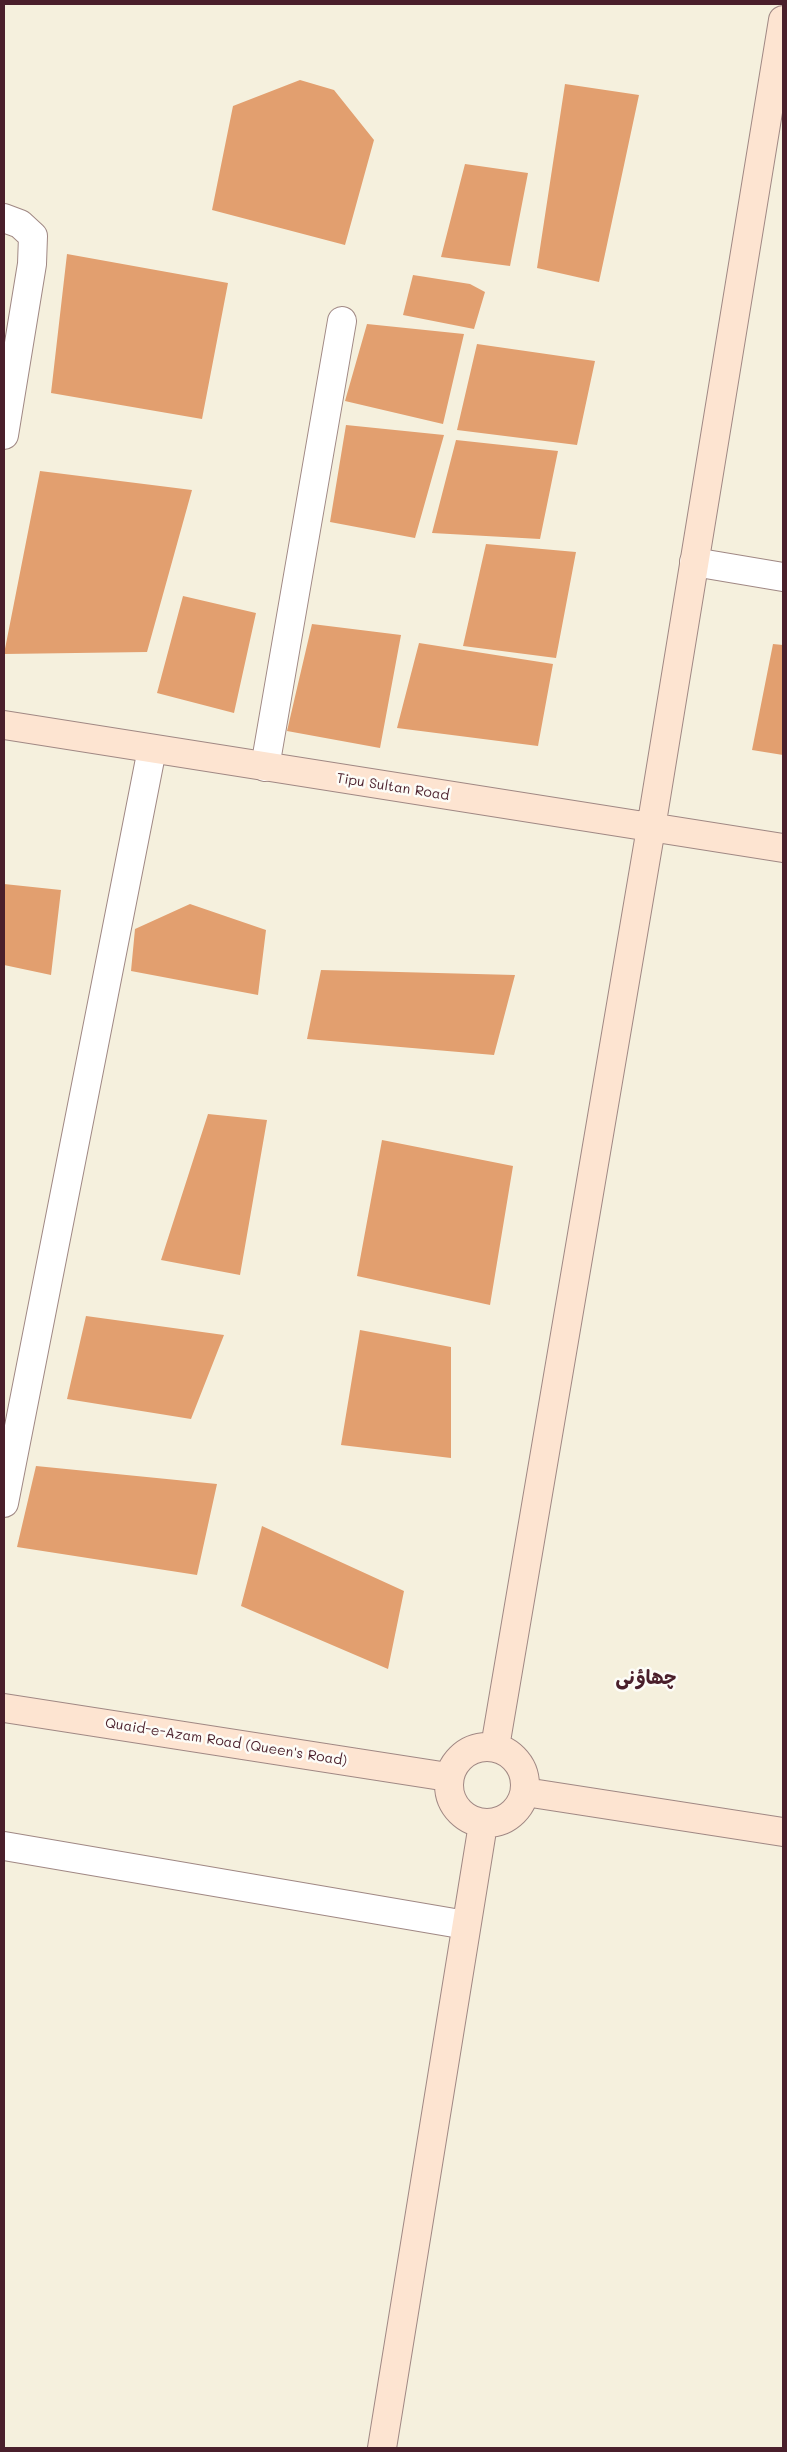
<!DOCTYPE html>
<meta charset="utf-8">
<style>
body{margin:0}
#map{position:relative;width:787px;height:2452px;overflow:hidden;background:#f5f0dd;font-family:Mali,sans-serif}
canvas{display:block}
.frame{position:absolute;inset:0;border:5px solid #4a1f2b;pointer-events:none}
</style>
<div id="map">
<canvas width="787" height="2452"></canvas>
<div class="frame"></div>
</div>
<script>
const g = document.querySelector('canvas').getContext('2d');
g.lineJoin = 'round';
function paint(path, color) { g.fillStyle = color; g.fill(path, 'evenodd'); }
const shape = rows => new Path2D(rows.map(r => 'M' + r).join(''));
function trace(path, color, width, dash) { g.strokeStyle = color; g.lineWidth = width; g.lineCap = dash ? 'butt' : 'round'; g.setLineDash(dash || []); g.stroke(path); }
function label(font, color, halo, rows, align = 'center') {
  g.font = font + ' Mali,"Playpen Sans Arabic",sans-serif'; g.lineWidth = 5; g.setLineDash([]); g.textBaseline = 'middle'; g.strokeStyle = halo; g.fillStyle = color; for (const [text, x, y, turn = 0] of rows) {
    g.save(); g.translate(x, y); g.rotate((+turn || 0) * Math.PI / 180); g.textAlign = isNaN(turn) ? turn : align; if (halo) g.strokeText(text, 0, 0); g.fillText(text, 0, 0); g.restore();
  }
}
paint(shape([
 [300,80,334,90,374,140,345,245,212,210,233,106],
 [565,84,639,95,599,282,537,268],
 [465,164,528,173,510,266,441,257],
 [67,254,228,283,202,419,51,393],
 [413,275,470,284,485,292,474,329,403,315],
 [367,324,464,334,443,424,345,401],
 [477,344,595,361,577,445,457,430],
 [346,425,444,435,415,538,330,522],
 [456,440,558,451,540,539,432,533],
 [40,471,192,490,147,652,4,654],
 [486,544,576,552,556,658,463,646],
 [183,596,256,613,234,713,157,693],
 [312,624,401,635,380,748,287,731],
 [419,643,553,664,538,746,397,728],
 [773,644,783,645,783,755,752,750],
 [4,884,61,890,51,975,4,965],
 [190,904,266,930,258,995,131,971,135,929],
 [321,970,515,975,494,1055,307,1039],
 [208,1114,267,1120,240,1275,161,1260],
 [382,1140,513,1166,490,1305,357,1276],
 [86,1316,224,1335,191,1419,67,1399],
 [360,1330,451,1347,451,1458,341,1445],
 [36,1466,217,1484,197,1575,17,1547],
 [262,1526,404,1591,388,1669,241,1606]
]), '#e29f6f');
const street = shape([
 [4,218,20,224,33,236,32,264,4,435],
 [694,562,783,577],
 [265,767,342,321],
 [4,1503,152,749],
 [4,1846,466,1925]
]);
const secondary = shape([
 [4,725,783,848],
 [4,1708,448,1777],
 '449 1785a38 38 0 1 1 76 0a38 38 0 1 1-76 0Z',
 [495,1747,651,828,783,20],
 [525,1792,783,1832],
 [382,2448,483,1824]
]);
trace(street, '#a08884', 30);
trace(secondary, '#a08884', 30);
trace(street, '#fff', 28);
trace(secondary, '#fde4d1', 28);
label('14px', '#4a1f2b', '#fdfcf7', [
 ["Tipu Sultan Road",393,787,9],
 ["Quaid-e-Azam Road (Queen's Road)",226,1742,9]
]);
label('bold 19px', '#4a1f2b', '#fdfcf7', [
 ["چھاؤنی",646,1678]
]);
</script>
